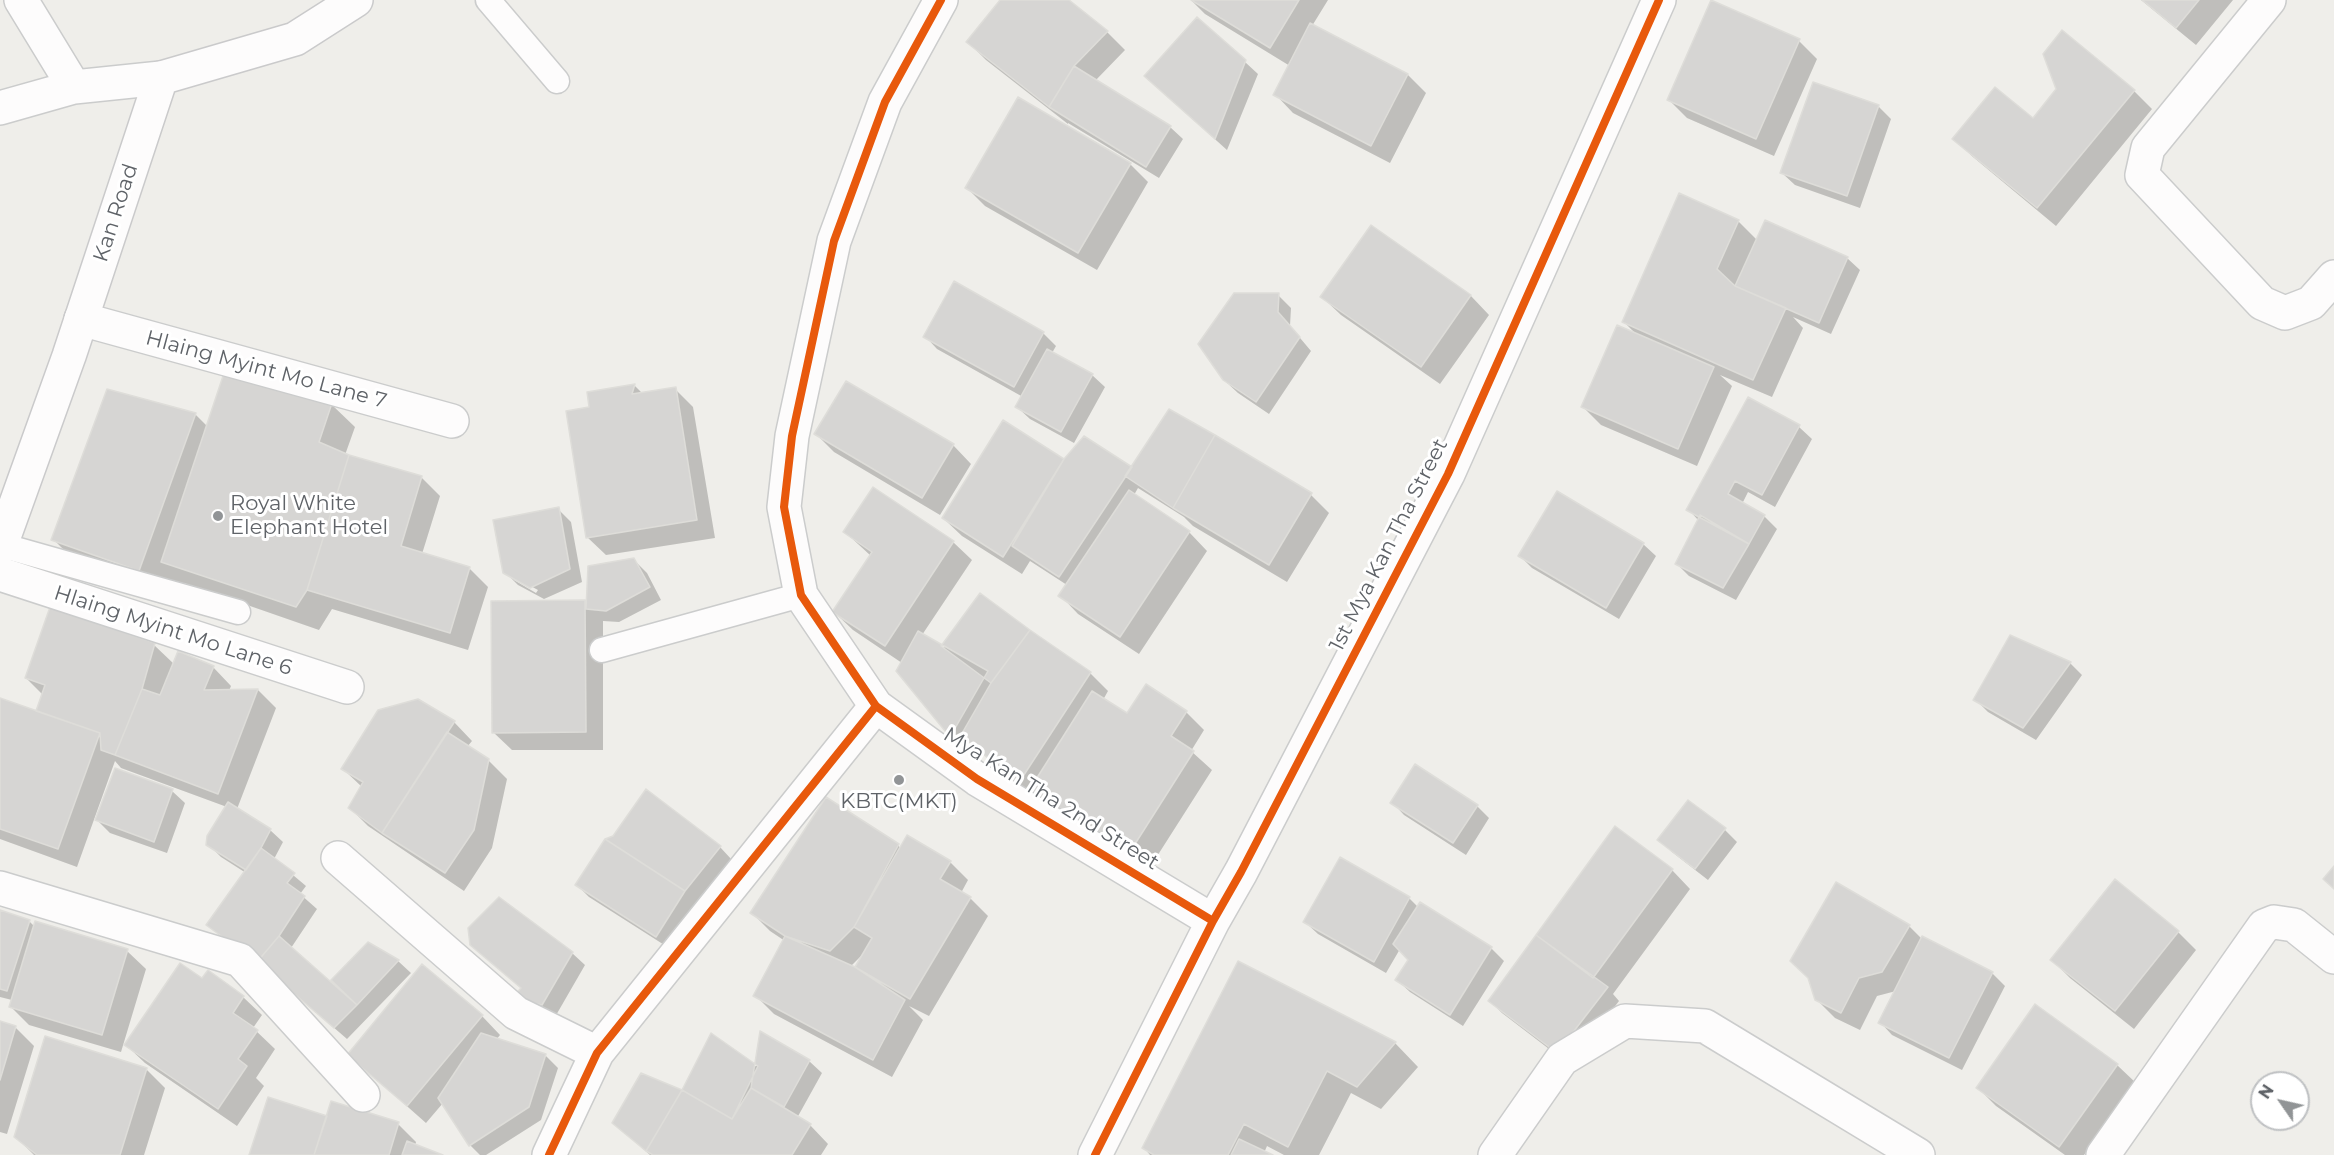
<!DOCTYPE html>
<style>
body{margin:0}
#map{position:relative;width:2334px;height:1155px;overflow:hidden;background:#efeeea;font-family:Montserrat,sans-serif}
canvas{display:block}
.north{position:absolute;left:2250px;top:1071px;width:60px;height:60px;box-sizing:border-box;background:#fff;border:2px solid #bfc1c3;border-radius:50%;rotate:304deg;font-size:16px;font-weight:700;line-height:24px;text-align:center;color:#5f6368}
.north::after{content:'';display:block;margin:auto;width:21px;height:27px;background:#919496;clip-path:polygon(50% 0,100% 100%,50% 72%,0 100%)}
</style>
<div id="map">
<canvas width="2334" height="1155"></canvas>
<div class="north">N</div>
</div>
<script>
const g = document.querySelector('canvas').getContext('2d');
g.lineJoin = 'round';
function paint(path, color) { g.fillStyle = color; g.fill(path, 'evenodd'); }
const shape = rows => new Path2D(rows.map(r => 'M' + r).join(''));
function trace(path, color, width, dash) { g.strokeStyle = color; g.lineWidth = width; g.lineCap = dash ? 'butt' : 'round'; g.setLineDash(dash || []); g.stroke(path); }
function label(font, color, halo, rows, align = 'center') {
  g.font = font + ' Montserrat,sans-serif'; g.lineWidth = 6; g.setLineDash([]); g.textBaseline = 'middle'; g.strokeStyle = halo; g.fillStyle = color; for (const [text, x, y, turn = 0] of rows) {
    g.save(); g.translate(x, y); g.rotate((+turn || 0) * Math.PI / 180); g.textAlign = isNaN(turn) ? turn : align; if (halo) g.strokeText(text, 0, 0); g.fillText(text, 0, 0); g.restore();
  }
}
paint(shape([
 [1002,0,1067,0,1107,32,1125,50,1095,81,1170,127,1183,139,1159,178,1068,123,1068,124,986,60,968,42],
 [1191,0,1328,0,1312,26,1408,75,1426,93,1390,163,1293,113,1275,94,1290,66,1205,14],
 [2141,0,2233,0,2196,45],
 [1799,41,1817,59,1774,156,1687,118,1668,99],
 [1245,62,1258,74,1227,150,1159,89],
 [1814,84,1879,107,1891,119,1860,208,1795,185,1782,173],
 [2134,91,2152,109,2056,226,1973,157,1954,139,2033,120],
 [1128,162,1148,182,1097,270,985,206,967,188],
 [1738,221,1757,240,1847,258,1860,270,1831,334,1793,317,1803,328,1772,397,1720,375,1732,386,1697,466,1601,425,1583,407,1636,334,1624,322],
 [1371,227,1471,296,1489,315,1440,384,1341,315,1322,297],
 [954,283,1043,333,1056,346,1052,353,1092,375,1105,387,1074,443,1030,419,1017,407,1023,397,937,349,925,336],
 [1278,295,1291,308,1290,326,1311,351,1269,414,1238,393,1224,380],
 [635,386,643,394,675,389,693,407,715,538,606,555,587,537,591,408,588,393],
 [1748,399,1799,427,1812,439,1775,507,1748,492,1742,504,1764,516,1777,529,1736,600,1689,576,1677,564,1699,521,1688,509],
 [331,404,355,427,345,455,422,478,440,496,422,554,469,568,488,587,468,650,332,609,319,630,184,583,175,606,89,575,53,539,195,414,208,427],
 [1004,423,1064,461,1132,469,1215,437,1311,495,1329,513,1287,582,1193,526,1184,517,1138,488,1134,495,1189,532,1207,551,1139,654,1078,614,1060,595,1067,585,1030,561,1022,574,962,536,943,518],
 [816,434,953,445,971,464,940,515,834,452],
 [873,489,953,542,972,560,922,635,941,648,1029,631,1090,673,1108,691,1103,700,1127,715,1186,712,1204,730,1191,751,1212,770,1147,872,1037,801,968,739,963,748,897,671,902,663,853,630,834,612,871,556,845,532],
 [558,509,571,522,582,582,544,599,518,585,505,572],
 [514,577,538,590,536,593,514,580],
 [1643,544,1656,556,1619,619,1532,568,1520,556],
 [634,560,647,573,661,600,619,622,603,621,603,750,512,750,493,732,585,602,588,604],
 [154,645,174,664,213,667,231,686,229,691,258,690,276,708,237,809,270,830,283,842,274,859,306,886,300,894,317,909,291,948,331,983,368,944,398,961,411,973,347,1039,272,974,221,937,208,925,246,873,221,857,208,844,227,807,121,768,115,761,77,867,0,839,0,699,37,713,43,695,26,678],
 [2070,663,2082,675,2036,740,1988,712,1975,699],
 [454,722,472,741,467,747,488,760,507,779,492,848,464,891,368,826,350,808,362,787,343,769],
 [172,791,185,803,167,853,110,833,97,820],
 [1392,802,1477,806,1489,818,1466,855,1404,815],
 [1616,828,1672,870,1690,889,1613,994,1619,1001,1570,1065,1502,1013,1490,1001],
 [1725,830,1737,842,1708,880,1672,852,1659,840],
 [898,845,901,849,950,862,968,880,961,893,970,898,988,916,929,1016,909,1006,923,1020,892,1077,774,1014,755,995,785,941,770,931,752,913],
 [863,954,856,968,851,966],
 [720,847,732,860,669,948,589,897,577,885],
 [1341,859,1409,898,1419,908,1421,904,1491,948,1504,961,1463,1026,1410,992,1397,980,1410,960,1400,949,1386,973,1318,934,1305,922],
 [0,912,29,921,35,927,127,951,146,969,121,1052,29,1025,10,1006,12,1000,0,997],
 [1909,926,1922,939,1992,973,2005,986,1962,1070,1892,1035,1880,1022,1896,991,1877,996,1860,1030,1835,1018,1816,999],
 [2178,932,2196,950,2134,1029,2070,978,2052,960],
 [471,944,572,953,585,965,555,1017,527,1010,522,989],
 [1238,963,1395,1043,1418,1067,1381,1109,1351,1093,1319,1155,1284,1155,1267,1146,1264,1153,1269,1155,1150,1155,1144,1148],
 [202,980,243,997,262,1015,253,1028,275,1049,256,1078,264,1086,237,1126,145,1063,126,1045],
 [482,1016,500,1035,496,1040,545,1055,558,1068,541,1120,486,1155,480,1155,470,1145,443,1103,426,1123,349,1055],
 [0,1023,16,1028,34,1046,7,1134,0,1132],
 [809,1061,822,1073,797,1118,810,1125,828,1144,821,1155,650,1155,614,1123,684,1093,756,1066],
 [2117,1065,2136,1083,2084,1155,2065,1155,1996,1106,1978,1088],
 [146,1069,165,1088,144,1155,34,1155,16,1137],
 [327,1119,398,1124,416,1142,415,1146,439,1155,251,1155]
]), '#0003');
const building = shape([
 [1000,0,1069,0,1108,31,1074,66,1049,107,966,42,1000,0],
 [1191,0,1299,0,1270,48,1191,0],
 [1711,0,1800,39,1756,139,1667,100,1711,0],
 [2142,0,2199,0,2176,28,2142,0],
 [1197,17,1246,60,1215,139,1144,76,1197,17],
 [1310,23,1408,74,1371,146,1273,95,1310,23],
 [2062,30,2135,90,2037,208,1952,139,1995,87,2033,118,2056,89,2043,54,2062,30],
 [1074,66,1171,126,1146,167,1049,107,1074,66],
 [1813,82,1879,105,1847,196,1780,173,1813,82],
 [1018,97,1131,163,1078,253,965,188,1018,97],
 [1679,193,1739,220,1717,269,1735,286,1786,308,1753,380,1622,322,1679,193],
 [1765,220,1848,257,1819,323,1735,286,1765,220],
 [1371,225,1471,295,1421,367,1320,297,1371,225],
 [954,281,1044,332,1014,387,923,337,954,281],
 [1234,293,1279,293,1278,312,1300,337,1256,402,1223,380,1198,344,1234,293],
 [1617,325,1714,367,1678,449,1581,407,1617,325],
 [1047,349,1093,374,1061,432,1015,407,1047,349],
 [226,367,332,403,319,442,349,455,307,590,296,607,161,562,226,367],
 [846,381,954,444,922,498,814,434,846,381],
 [635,384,632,394,676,387,697,520,586,538,566,411,589,407,587,392,635,384],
 [107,389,196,413,139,571,51,540,107,389],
 [1748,397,1800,425,1762,495,1735,481,1728,494,1765,515,1749,544,1686,510,1748,397],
 [1169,409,1215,435,1173,508,1125,476,1169,409],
 [1003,420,1064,459,1003,557,942,518,1003,420],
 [1215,435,1312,493,1269,565,1173,508,1215,435],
 [1084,436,1132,467,1059,577,1012,546,1064,459,1084,436],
 [349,455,422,476,401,546,470,567,450,633,307,590,349,455],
 [873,487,954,541,885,646,832,612,872,552,843,532,873,487],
 [1129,490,1190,531,1120,637,1058,596,1129,490],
 [1557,491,1644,543,1606,608,1518,556,1557,491],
 [559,507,570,569,530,588,503,573,493,520,559,507],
 [1700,515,1749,544,1723,588,1675,564,1700,515],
 [634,558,650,587,606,611,586,609,588,566,634,558],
 [980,593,1030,630,991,683,941,646,980,593],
 [585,600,586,732,492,733,491,601,585,600],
 [50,607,155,643,142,689,115,755,101,750,100,733,36,711,45,685,25,678,50,607],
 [1030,630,1091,672,1018,784,961,735,991,683,1030,630],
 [918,631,988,671,950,737,896,671,918,631],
 [2010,635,2071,662,2023,728,1973,700,2010,635],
 [178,651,214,666,204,690,258,689,218,794,115,755,142,689,160,695,178,651],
 [1146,684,1187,711,1171,736,1194,751,1128,855,1028,792,1092,691,1127,713,1146,684],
 [0,698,100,733,58,849,0,829,0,698],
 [418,699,455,721,382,833,348,808,363,782,341,769,378,710,418,699],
 [447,732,489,759,474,830,445,873,382,833,447,732],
 [1415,764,1478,805,1453,843,1390,803,1415,764],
 [115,768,173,789,154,842,95,820,115,768],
 [646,789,721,846,685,891,605,839,613,836,646,789],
 [826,797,899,844,854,927,830,951,785,936,750,913,826,797],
 [1688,800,1726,828,1695,869,1657,840,1688,800],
 [228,802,271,829,261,848,246,870,206,845,207,836,228,802],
 [1615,826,1673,869,1593,978,1536,935,1615,826],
 [907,835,951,861,940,879,971,897,910,999,855,967,872,938,854,927,907,835],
 [605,839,685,891,656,937,575,885,605,839],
 [261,848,295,873,287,883,305,896,279,936,257,962,206,925,261,848],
 [1340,857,1410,897,1374,962,1303,922,1340,857],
 [2334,866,2334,889,2323,879,2334,866],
 [2115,879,2179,931,2115,1011,2050,960,2115,879],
 [1836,882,1910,925,1882,972,1859,978,1841,1013,1815,1000,1808,978,1790,961,1836,882],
 [499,897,573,952,542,1005,512,998,521,988,470,945,468,928,499,897],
 [1420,902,1492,947,1450,1015,1395,980,1408,960,1393,944,1420,902],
 [0,910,30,920,7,991,0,989,0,910],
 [35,921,128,949,102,1035,9,1007,35,921],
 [1536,935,1608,987,1557,1053,1488,1001,1536,935],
 [279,936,357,1005,334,1028,257,962,279,936],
 [785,936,855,967,905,1000,873,1060,753,996,785,936],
 [1922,936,1993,972,1949,1058,1878,1023,1922,936],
 [368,942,399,960,357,1005,331,980,368,942],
 [1238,961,1396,1042,1357,1087,1327,1071,1288,1147,1244,1124,1228,1155,1154,1155,1142,1148,1238,961],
 [180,963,202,978,208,970,244,996,233,1013,258,1030,238,1059,247,1066,218,1109,124,1045,180,963],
 [422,964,483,1015,407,1106,347,1055,422,964],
 [2035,1004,2118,1064,2059,1147,1976,1088,2035,1004],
 [0,1021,16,1026,0,1080,0,1021],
 [760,1031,810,1060,784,1107,751,1088,760,1031],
 [481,1033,546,1054,529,1107,469,1146,438,1098,481,1033],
 [711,1033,758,1066,732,1119,682,1090,711,1033],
 [45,1036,147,1068,120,1155,37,1155,14,1137,45,1036],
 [641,1073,682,1090,646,1151,612,1123,641,1073],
 [751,1088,811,1124,792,1155,653,1155,646,1151,682,1090,732,1119,751,1088],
 [268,1097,327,1116,314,1155,249,1155,268,1097],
 [331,1101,399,1122,389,1155,314,1155,331,1101],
 [1239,1139,1273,1155,1231,1155,1239,1139],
 [407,1141,443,1155,402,1155,407,1141]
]);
paint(building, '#d6d5d3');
trace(building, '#deddd9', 1.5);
const lane = shape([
 [488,0,557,81],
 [1,545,238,612],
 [602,650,801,595]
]);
const street = shape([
 [21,0,74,87],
 [941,0,885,102,834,241,792,436,784,507,801,595,876,706,977,779,1213,921],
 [2269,0,2148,148,2142,175,2262,303,2285,313,2311,303,2334,277],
 [0,108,74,87,161,78],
 [81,319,452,421],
 [0,574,347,687],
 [338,858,516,1013,597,1053],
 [0,888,240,960,363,1095],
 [549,1155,597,1053,876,706],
 [1095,1155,1213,921,1241,872,1448,474,1659,0],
 [1495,1155,1562,1059,1625,1021,1705,1026,1918,1155],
 [2103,1155,2264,926,2274,922,2294,925,2334,957]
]);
const secondary = shape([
 [0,548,69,356,161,78,295,39,356,0]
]);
trace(lane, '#cbcccc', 27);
trace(street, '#cbcccc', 36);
trace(secondary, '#cacacb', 36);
trace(lane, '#fdfcfc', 24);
trace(street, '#fdfcfc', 33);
trace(secondary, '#fdfcfc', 33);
trace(shape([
 [941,0,885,102,834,241,792,436,784,507,801,595,876,706,977,779,1213,921],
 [549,1155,597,1053,876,706],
 [1095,1155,1213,921,1241,872,1448,474,1659,0]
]), '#e8590c', 8);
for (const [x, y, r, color] of [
 [218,516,6,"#919496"],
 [899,780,6,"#919496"]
]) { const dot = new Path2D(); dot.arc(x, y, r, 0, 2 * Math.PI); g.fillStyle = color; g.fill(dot); trace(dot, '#fff', 2); }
label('21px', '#5f6368', '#fff', [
 ["Kan Road",116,213,-72],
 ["Hlaing Myint Mo Lane 7",266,370,15],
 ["1st Mya Kan Tha Street",1389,545,-63],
 ["Hlaing Myint Mo Lane 6",173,631,18],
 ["Mya Kan Tha 2nd Street",1051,799,32]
]);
label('21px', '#5f6368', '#fff', [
 ["Royal White",230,504],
 ["Elephant Hotel",230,528],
 ["KBTC(MKT)",899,802,"center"]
], 'left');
</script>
